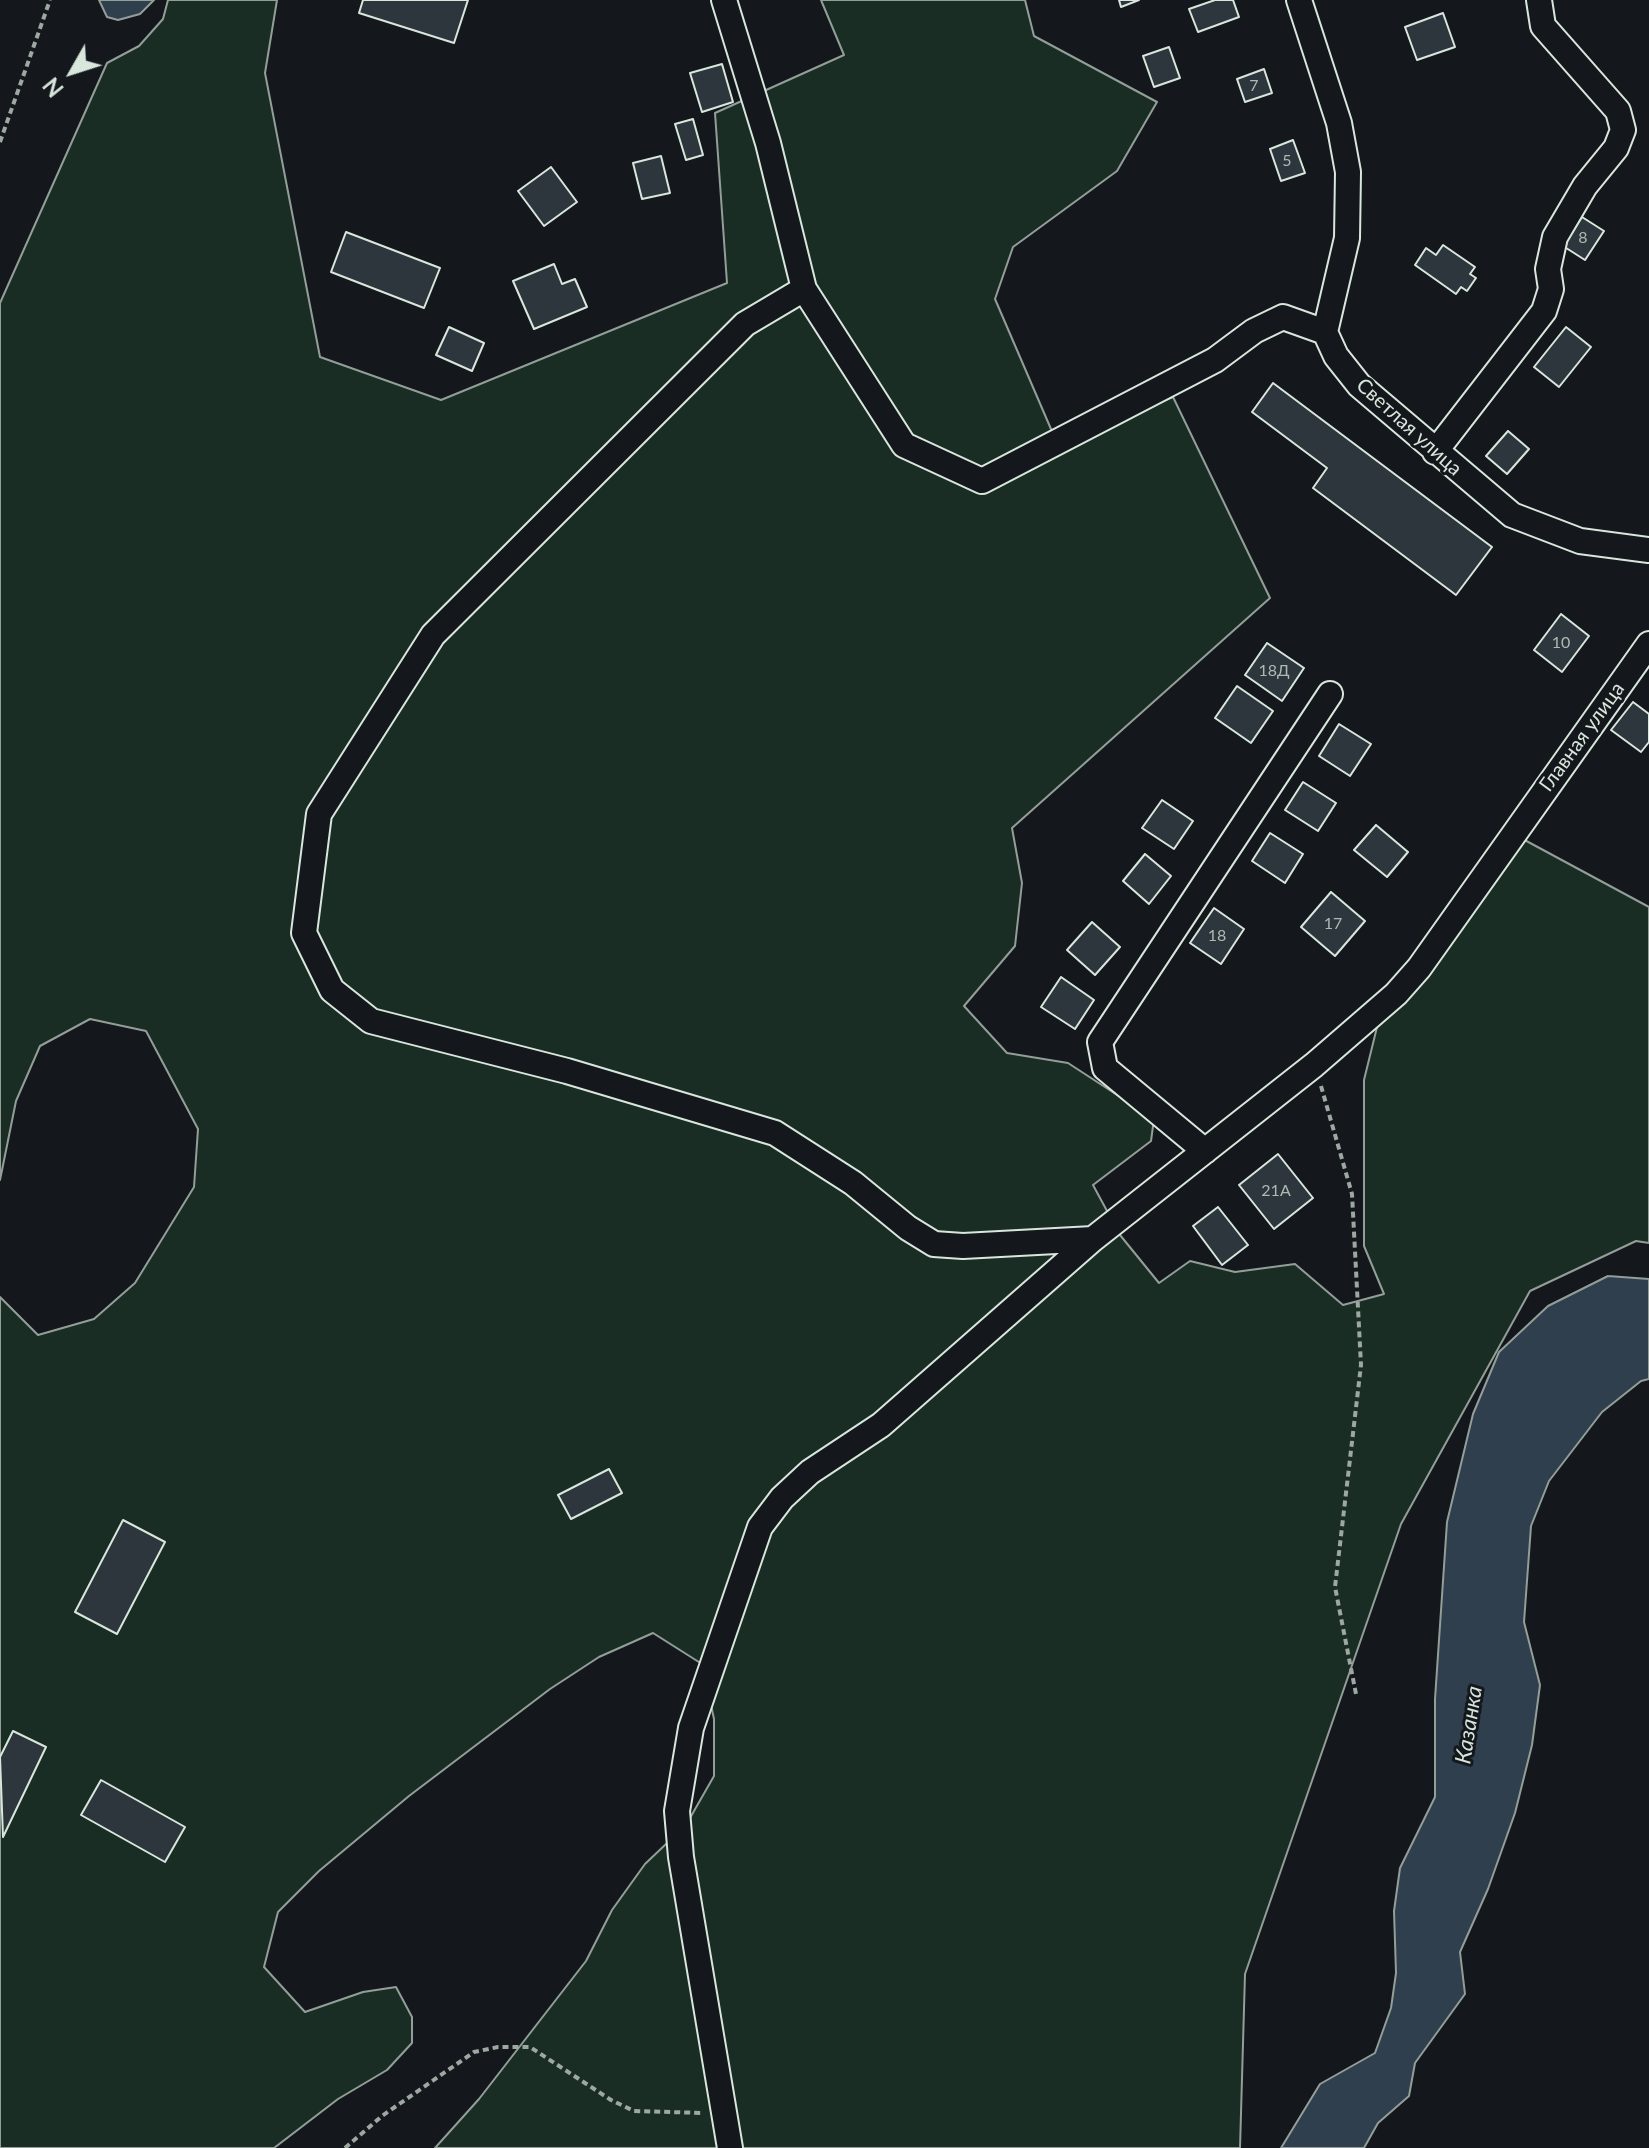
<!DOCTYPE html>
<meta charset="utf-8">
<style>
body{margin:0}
#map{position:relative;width:1649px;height:2148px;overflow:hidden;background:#14181c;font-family:Lato,sans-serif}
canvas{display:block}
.north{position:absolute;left:32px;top:32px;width:80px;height:80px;-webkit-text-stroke:6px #14181c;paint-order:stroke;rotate:231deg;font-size:22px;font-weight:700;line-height:32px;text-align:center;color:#d8e6dc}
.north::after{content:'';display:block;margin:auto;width:28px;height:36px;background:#d8e6dc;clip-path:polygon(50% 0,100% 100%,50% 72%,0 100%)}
</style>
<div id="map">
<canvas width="1649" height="2148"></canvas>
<div class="north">N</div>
</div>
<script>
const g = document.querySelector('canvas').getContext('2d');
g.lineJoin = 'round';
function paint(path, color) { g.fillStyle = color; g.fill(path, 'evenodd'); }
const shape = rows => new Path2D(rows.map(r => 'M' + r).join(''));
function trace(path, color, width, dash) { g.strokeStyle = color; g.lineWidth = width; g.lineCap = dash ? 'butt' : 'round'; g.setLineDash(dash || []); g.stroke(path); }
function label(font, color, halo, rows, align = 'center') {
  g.font = font + ' Lato,sans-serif'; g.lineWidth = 6; g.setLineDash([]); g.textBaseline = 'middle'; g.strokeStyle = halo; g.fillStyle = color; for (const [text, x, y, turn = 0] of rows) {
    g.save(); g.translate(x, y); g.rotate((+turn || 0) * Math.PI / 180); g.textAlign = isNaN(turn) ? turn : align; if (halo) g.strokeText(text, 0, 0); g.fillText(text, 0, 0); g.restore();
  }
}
const green = shape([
 [168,0,277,0,265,73,320,357,441,400,727,283,715,113,844,55,821,0,1025,0,1034,36,1157,102,1117,171,1013,247,995,299,1057,443,1173,397,1270,598,1012,828,1022,883,1015,946,964,1006,1007,1053,1068,1063,1154,1119,1151,1141,1093,1185,1120,1235,1159,1283,1190,1261,1235,1272,1295,1264,1343,1305,1384,1294,1364,1246,1364,1080,1378,1023,1519,837,1649,907,1649,1243,1636,1241,1530,1291,1401,1524,1245,1974,1240,2148,435,2148,479,2099,586,1961,612,1910,645,1864,686,1825,714,1776,714,1719,702,1664,653,1633,599,1657,550,1689,409,1796,319,1871,278,1912,264,1967,305,2012,363,1992,396,1987,412,2017,412,2043,387,2070,338,2099,274,2148,0,2148,0,1297,38,1335,94,1319,135,1283,194,1187,198,1129,146,1031,90,1019,40,1046,16,1101,0,1180,0,303,107,63,139,46,163,19,168,0]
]);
paint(green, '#1a2d24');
trace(green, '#939e99', 2);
const water = shape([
 [99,0,154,0,140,14,118,20,107,17,99,0],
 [1608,1276,1649,1279,1649,1379,1641,1381,1602,1412,1549,1481,1531,1526,1524,1622,1540,1685,1532,1745,1515,1813,1488,1889,1460,1952,1465,1994,1415,2063,1409,2096,1378,2123,1364,2148,1281,2148,1320,2084,1375,2053,1391,2008,1396,1973,1394,1911,1400,1868,1435,1797,1435,1699,1447,1522,1473,1414,1499,1352,1548,1306,1608,1276]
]);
paint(water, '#2f3f4d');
trace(water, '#939e99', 2);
const building = shape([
 [363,0,468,0,454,43,359,13,363,0],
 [1119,0,1139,0,1121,7,1119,0],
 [1215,0,1233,0,1239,17,1198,32,1189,9,1215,0],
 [1443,13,1455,47,1417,60,1405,27,1443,13],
 [1169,47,1180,78,1154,87,1143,56,1169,47],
 [722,64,733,102,702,112,690,73,722,64],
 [1264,69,1272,93,1245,102,1237,79,1264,69],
 [693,119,703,155,686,160,675,124,693,119],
 [1293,140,1305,173,1281,181,1270,149,1293,140],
 [661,156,670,193,642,199,633,163,661,156],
 [551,167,577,202,544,226,518,191,551,167],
 [1582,217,1604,231,1585,260,1563,246,1582,217],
 [346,232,440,268,424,308,331,272,346,232],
 [1443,245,1475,267,1470,274,1476,278,1467,291,1461,287,1456,294,1415,265,1426,248,1436,255,1443,245],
 [554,264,562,284,575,279,587,307,534,329,513,281,554,264],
 [449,327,484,343,472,371,436,355,449,327],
 [1566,327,1591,347,1559,387,1534,367,1566,327],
 [1273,383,1492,547,1456,595,1313,488,1327,468,1252,412,1273,383],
 [1508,431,1529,449,1507,474,1486,456,1508,431],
 [1561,614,1589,636,1562,672,1534,650,1561,614],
 [1267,643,1304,668,1282,701,1245,675,1267,643],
 [1237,686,1273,711,1251,743,1215,718,1237,686],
 [1633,702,1649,714,1649,742,1641,752,1611,730,1633,702],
 [1339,724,1371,744,1350,776,1319,756,1339,724],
 [1303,782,1336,803,1318,831,1285,810,1303,782],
 [1162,800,1193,821,1174,849,1142,828,1162,800],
 [1376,825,1408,852,1387,877,1354,850,1376,825],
 [1270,833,1303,854,1285,883,1252,861,1270,833],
 [1145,854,1171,876,1149,904,1123,881,1145,854],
 [1331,892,1365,921,1335,956,1301,927,1331,892],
 [1214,908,1244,929,1221,964,1190,943,1214,908],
 [1092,922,1120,947,1095,975,1067,950,1092,922],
 [1061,977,1094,1000,1075,1029,1041,1007,1061,977],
 [1278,1154,1313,1198,1274,1229,1239,1185,1278,1154],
 [1218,1207,1248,1245,1222,1265,1193,1226,1218,1207],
 [609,1469,622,1493,571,1519,558,1495,609,1469],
 [123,1520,165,1542,117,1634,75,1612,123,1520],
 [13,1731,46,1747,3,1837,0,1757,13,1731],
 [101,1780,185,1827,165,1862,81,1815,101,1780]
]);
paint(building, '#2c363c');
trace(building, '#d8e6dc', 2);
const minor = shape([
 [724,0,768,143,804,289],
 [1299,0,1339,123,1348,172,1347,238,1325,332,1336,356,1359,385,1512,515,1580,541,1649,550],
 [1435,452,1544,311,1551,289,1548,269,1555,237,1585,186,1616,148,1623,130,1618,111,1543,26,1539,0],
 [1205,1151,1105,1068,1100,1042,1330,694],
 [1093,1239,963,1246,934,1244,908,1228,853,1183,775,1133,567,1071,371,1021,332,990,304,933,319,814,433,635,745,324,804,289,904,445,982,481,1215,360,1254,331,1283,317,1325,332],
 [730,2148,681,1857,677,1811,691,1728,760,1527,782,1498,810,1472,881,1425,1093,1239,1314,1065,1396,994,1419,968,1649,644]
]);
trace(minor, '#d8e6dc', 28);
trace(shape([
 [0,142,50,0],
 [1321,1086,1352,1194,1361,1365,1335,1587,1356,1694],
 [345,2148,382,2116,474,2052,498,2047,530,2047,611,2100,634,2111,704,2113]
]), '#9da8a2', 4, [6, 4]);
trace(minor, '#14181c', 24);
label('16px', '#adbab4', null, [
 ["7",1254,86],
 ["5",1287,161],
 ["8",1583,238],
 ["10",1561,643],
 ["18Д",1274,671],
 ["17",1333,924],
 ["18",1217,936],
 ["21А",1276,1191]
]);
label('20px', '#d8e6dc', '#14181c', [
 ["Светлая улица",1409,427,42],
 ["Главная улица",1582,737,-54]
]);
label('italic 22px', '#d8e6dc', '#14181c', [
 ["Казанка",1469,1725,-81]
]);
</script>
